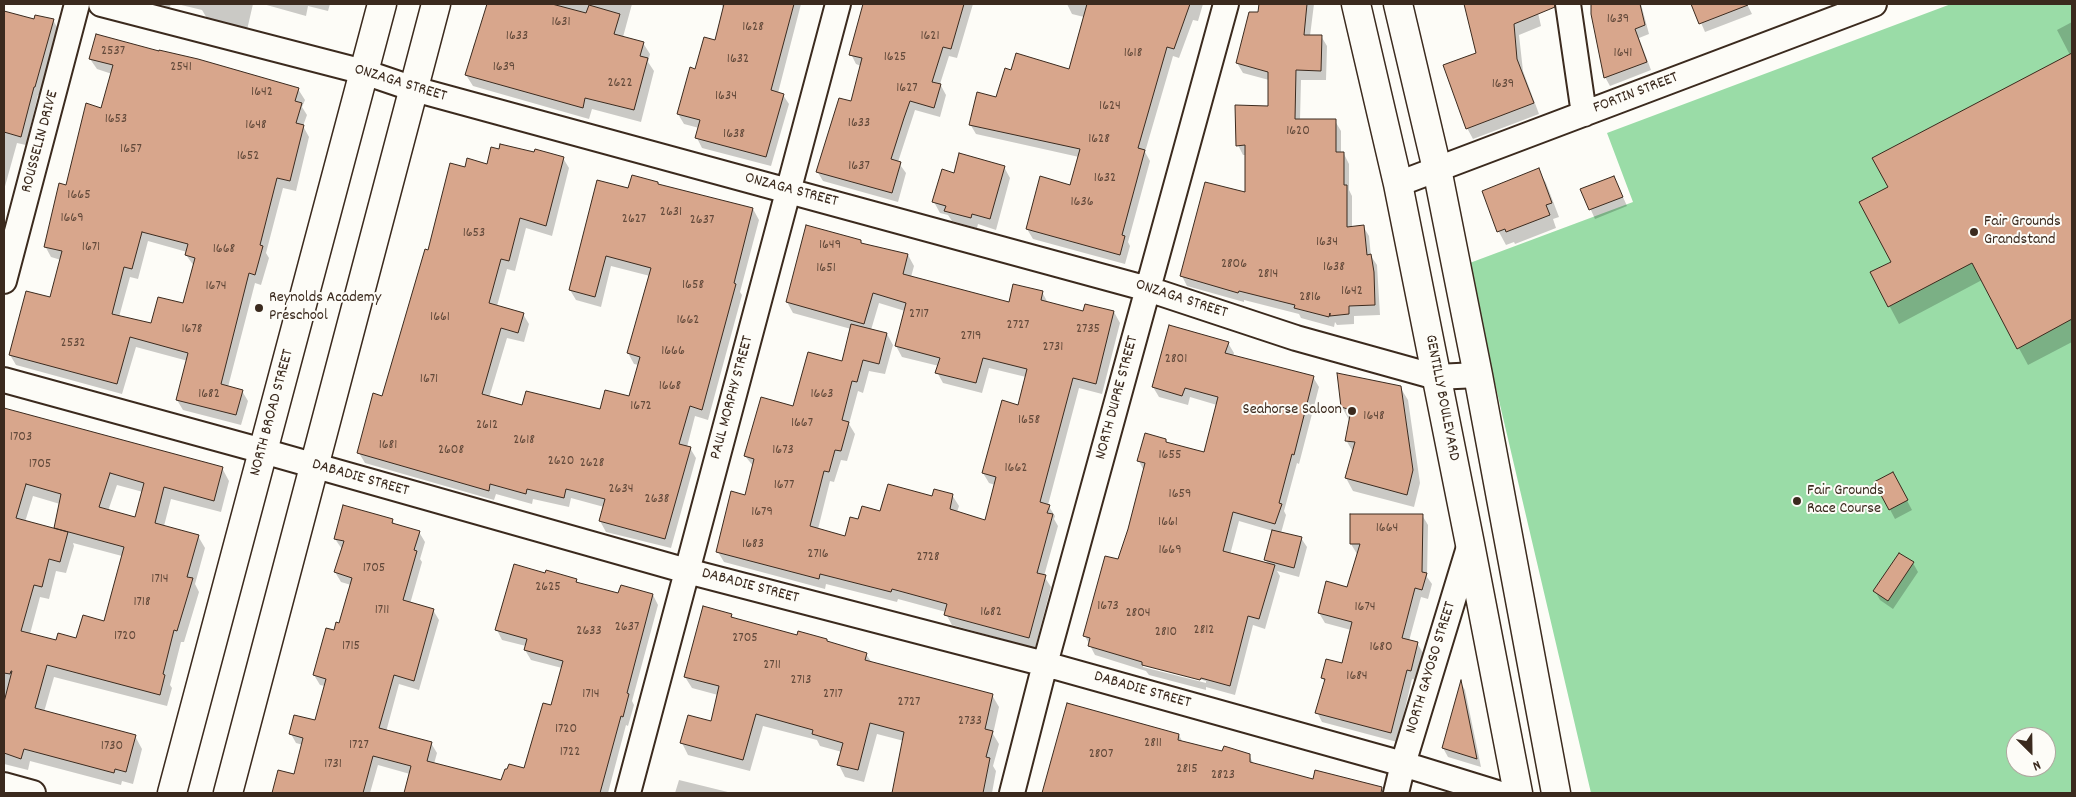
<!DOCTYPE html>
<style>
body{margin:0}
#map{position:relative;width:2076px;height:797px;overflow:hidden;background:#fdfcf7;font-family:Dekko,sans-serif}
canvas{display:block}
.frame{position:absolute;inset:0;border:5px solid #3b2a1e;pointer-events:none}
.north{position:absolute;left:2006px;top:727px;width:50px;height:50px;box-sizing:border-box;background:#fdfcf7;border:1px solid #afa8a0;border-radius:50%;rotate:157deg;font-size:14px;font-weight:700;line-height:20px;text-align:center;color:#3b2a1e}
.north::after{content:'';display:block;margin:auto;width:18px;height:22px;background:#3b2a1e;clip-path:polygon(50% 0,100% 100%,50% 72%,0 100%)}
</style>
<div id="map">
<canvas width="2076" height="797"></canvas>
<div class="frame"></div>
<div class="north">N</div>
</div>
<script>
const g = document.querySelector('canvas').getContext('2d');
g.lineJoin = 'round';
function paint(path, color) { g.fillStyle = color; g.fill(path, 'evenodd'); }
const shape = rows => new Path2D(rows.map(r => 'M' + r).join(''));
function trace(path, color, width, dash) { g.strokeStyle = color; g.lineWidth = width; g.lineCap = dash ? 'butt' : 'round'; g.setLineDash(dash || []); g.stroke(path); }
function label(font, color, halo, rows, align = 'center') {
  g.font = font + ' Dekko,sans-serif'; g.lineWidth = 4; g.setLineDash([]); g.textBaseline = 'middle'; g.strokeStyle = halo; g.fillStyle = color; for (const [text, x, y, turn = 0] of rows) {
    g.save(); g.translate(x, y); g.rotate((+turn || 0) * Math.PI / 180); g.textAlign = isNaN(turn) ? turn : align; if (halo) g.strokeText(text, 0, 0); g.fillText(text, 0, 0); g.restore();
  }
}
paint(shape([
 [1951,4,2072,4,2072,793,1591,793,1467,264,1633,202,1607,133],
 [2016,737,2046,737,2046,767,2016,767]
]), '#9adca7');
paint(shape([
 [151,4,171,4,169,9],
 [177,4,253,4,247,30,208,20,202,10],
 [263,4,330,4,328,11,308,6,306,16],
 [488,4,632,4,623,37,643,43,650,54,648,62,654,71,641,122,592,109,589,119,473,86,466,75,474,44,477,44],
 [721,4,801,4,778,93,783,95,789,104,771,166,702,148,697,138,699,128,684,124,678,114,696,70,715,41,723,8],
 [865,4,973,4,957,58,949,56,940,84,946,95,940,117,915,110,898,162,906,173,898,202,823,181,817,171,852,103,861,66,856,64,851,54],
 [1067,4,1203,4,1198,21,1193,20,1179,58,1173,56,1145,152,1150,161,1128,242,1130,246,1125,264,1033,239,1027,229,1071,186,1079,157,976,134,970,124,997,99,1070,70,1084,17,1072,14],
 [1261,4,1314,4,1310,36,1321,36,1327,46,1326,80,1301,80,1300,120,1335,121,1341,131,1341,154,1344,154,1349,164,1349,190,1352,196,1352,227,1363,226,1369,236,1371,256,1377,265,1380,315,1354,316,1354,324,1337,325,1335,322,1334,327,1301,318,1299,314,1244,300,1244,302,1187,286,1182,276,1247,193,1247,155,1243,155,1238,145,1269,107,1269,80,1243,73,1237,63,1259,14],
 [1466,4,1536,4,1541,26,1519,35,1523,71,1539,114,1473,139,1467,128,1477,54],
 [1592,4,1641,4,1649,34,1639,38,1651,70,1610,86,1605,77],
 [1693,4,1747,4,1752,14,1705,32],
 [4,12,35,21,53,20,58,29,40,95,38,95,26,145,17,143,4,190],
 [2072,22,2072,342,2028,365,1982,280,1899,324,1872,273,1892,262,1889,187,2070,55,2057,30],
 [90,59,298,89,305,100,302,107,307,115,303,126,309,137,296,191,283,188,266,253,269,258,261,285,255,283,228,387,242,391,248,401,241,425,183,410,177,400,188,361,136,347,122,394,16,365,10,355,50,299,61,260,51,257,45,246,66,187,101,109,112,74,97,69],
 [148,241,187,252,186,255,194,266,184,305,152,325,119,317,130,277,138,279],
 [563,158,569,168,552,236,526,228,515,271,507,269,497,306,523,314,529,324,524,342,507,338,489,398,523,407,601,410,630,398,639,365,634,364,628,353,650,276,611,266,601,307,576,300,570,290,629,190,658,183,659,185,753,209,759,220,740,292,742,295,708,420,695,416,687,447,690,448,696,458,671,548,606,532,600,521,604,507,571,498,569,507,533,499,532,504,496,494,494,500,365,463,359,453,383,397,429,252,466,169],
 [1004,167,1010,178,996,230,978,224,977,228,952,221,948,215,940,213,934,202,955,174],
 [1538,170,1546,183,1559,217,1553,219,1556,228,1515,244,1514,242,1506,245,1499,232,1483,191],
 [1614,177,1627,206,1595,219,1582,190],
 [807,227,861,241,862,245,908,255,914,266,911,277,1010,304,1042,292,1048,303,1084,312,1114,312,1120,323,1102,394,1079,388,1048,505,1055,516,1054,519,1058,526,1044,576,1051,587,1035,648,952,625,946,614,946,612,898,599,897,602,826,584,825,589,724,562,718,552,746,496,754,467,745,456,843,363,851,329,793,313,787,302],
 [879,303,905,311,896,346,902,357,939,366,937,372,943,383,982,393,989,368,1026,377,1019,406,983,473,989,483,995,485,986,521,957,512,959,506,952,495,933,498,859,520,846,537,818,529,830,481,834,482,841,460,847,461,855,434,849,424,858,391,863,393,869,371,885,374,893,345,887,334,871,330],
 [1228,343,1234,353,1233,356,1313,377,1319,387,1299,464,1297,463,1284,511,1286,515,1281,533,1301,538,1307,547,1299,577,1277,571,1280,576,1265,629,1253,625,1235,695,1206,687,1206,690,1149,675,1146,671,1095,655,1085,636,1119,561,1129,529,1144,471,1139,461,1166,440,1167,443,1204,453,1217,405,1190,397,1188,405,1159,397,1153,387],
 [1239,521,1273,531,1266,560,1268,565,1230,555],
 [1143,664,1206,681,1206,683,1143,667],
 [1400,387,1408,400,1420,483,1414,507,1353,491,1346,478,1353,452,1346,440,1349,420,1342,407],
 [4,410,222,468,229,481,221,512,171,499,164,526,198,536,205,548,195,584,199,592,184,642,181,642,170,685,172,688,167,706,54,677,44,712,135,736,142,749,133,784,122,781,121,785,30,761,28,770,4,764],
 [117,485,143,492,136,519,108,511],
 [33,496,60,504,55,528,57,530,25,522],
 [73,543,122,556,105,622,77,640,57,642,30,634,40,597,49,599,56,571,66,573,74,546],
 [1893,474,1912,510,1895,519,1876,483],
 [1422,515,1428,525,1427,577,1432,584,1428,599,1421,597,1409,641,1417,643,1423,653,1416,680,1412,679,1397,742,1322,722,1317,712,1325,682,1322,678,1342,665,1351,630,1325,623,1319,613,1348,588,1357,554,1351,544],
 [392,520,395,525,419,532,425,542,420,559,422,562,410,604,433,610,439,620,419,690,399,684,386,732,431,743,437,753,434,764,502,782,525,770,552,706,562,668,531,660,525,650,526,646,502,640,497,630,546,574,576,580,579,584,619,594,653,595,658,605,632,701,634,705,628,726,626,725,608,793,419,793,414,792,410,774,378,765,370,793,273,793,279,771,294,775,303,745,296,743,291,734,315,722,325,686,320,685,314,675,340,624,351,585,341,582,335,572,342,549,335,539],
 [1913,563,1918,572,1893,609,1880,600,1875,591],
 [731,615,734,619,798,636,826,640,828,643,866,654,872,663,992,695,999,707,993,734,999,744,993,766,996,771,992,793,894,793,904,741,877,734,864,782,845,777,839,765,842,752,820,746,817,740,763,726,750,771,688,755,682,743,711,723,718,695,692,688,685,677],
 [1461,683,1465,690,1481,767,1448,757,1443,748],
 [1068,704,1179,735,1183,743,1223,752,1249,755,1254,765,1314,781,1377,787,1381,793,1043,793],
 [679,780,732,793,675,793]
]), '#0003');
const building = shape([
 [487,4,552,4,586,13,589,5,620,14,614,34,644,42,640,56,648,58,634,110,585,98,583,108,465,75,487,4],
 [724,4,794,4,771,90,784,94,766,157,695,138,700,120,677,114,690,67,695,69,704,37,715,40,724,4],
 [863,4,964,4,951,49,943,47,932,82,941,84,934,108,910,101,904,118,891,159,901,162,892,193,816,172,839,98,851,101,862,58,849,55,863,4],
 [1087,4,1190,4,1174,49,1167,47,1138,148,1145,150,1122,235,1125,236,1120,255,1026,229,1040,176,1070,185,1080,149,969,125,977,92,996,97,1005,68,1011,70,1016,53,1069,69,1087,4],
 [1259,4,1307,4,1304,35,1322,35,1321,71,1296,70,1295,119,1336,119,1336,152,1344,152,1344,185,1347,185,1347,227,1364,225,1367,255,1371,254,1374,272,1375,305,1349,306,1349,314,1330,316,1330,313,1329,317,1294,308,1295,305,1239,291,1238,293,1180,276,1205,182,1245,192,1245,145,1236,146,1235,105,1268,106,1268,72,1236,63,1249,12,1258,12,1259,4],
 [1464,4,1555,4,1555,7,1514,24,1517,59,1534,103,1466,129,1443,65,1476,53,1464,4],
 [1591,4,1640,4,1645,25,1635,29,1647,62,1604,78,1591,14,1591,4],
 [1691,4,1747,4,1748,5,1699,24,1691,4],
 [4,11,34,19,35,15,54,19,35,87,34,87,21,137,4,132,4,11],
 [96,34,159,51,159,50,198,59,299,88,295,101,302,103,296,123,304,125,290,181,277,178,260,245,263,246,255,275,249,273,221,384,243,390,236,415,176,400,188,353,130,337,117,384,9,355,26,291,50,297,62,251,44,247,59,183,66,185,86,103,101,108,113,65,89,59,96,34],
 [142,232,188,244,185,255,195,258,183,303,158,297,151,323,112,314,124,267,132,269,142,232],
 [2072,53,2072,319,2017,349,1972,263,1888,307,1870,272,1891,262,1859,202,1888,187,1872,158,2072,53],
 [500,144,534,152,535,149,564,157,546,226,520,218,509,261,501,259,489,303,524,313,518,333,501,328,482,394,522,405,526,391,600,409,605,390,629,396,640,357,627,353,651,268,606,256,595,297,569,290,597,180,628,188,632,175,658,182,658,184,753,208,734,283,736,284,702,410,690,406,679,444,691,447,665,539,599,521,605,499,566,489,564,498,527,489,526,494,490,484,489,491,357,453,373,393,382,396,425,249,428,250,450,163,465,167,467,158,487,164,491,147,499,149,500,144],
 [959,153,1005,166,990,219,972,214,971,218,944,211,946,206,932,202,942,169,954,173,959,153],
 [1539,168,1552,203,1546,205,1550,215,1506,232,1505,229,1497,232,1482,191,1539,168],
 [1614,176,1623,197,1589,210,1580,189,1614,176],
 [806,225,861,240,861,243,908,254,903,274,1009,302,1013,284,1043,291,1041,300,1083,311,1085,304,1114,311,1096,384,1073,378,1040,502,1050,505,1047,513,1053,514,1037,573,1046,575,1029,638,944,615,947,604,892,589,891,592,820,574,819,579,716,552,731,491,745,495,754,459,744,456,761,397,793,406,808,352,842,361,851,324,887,333,879,364,863,360,857,382,852,381,842,420,849,422,841,451,835,450,829,472,824,471,810,526,845,536,850,517,858,519,862,506,880,511,888,484,932,496,934,489,953,494,950,509,985,520,996,477,982,473,1002,400,1018,405,1027,369,983,358,976,383,935,373,940,358,895,346,906,303,873,293,864,324,786,302,806,225],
 [1169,325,1229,342,1225,353,1314,376,1294,455,1292,454,1279,503,1282,504,1275,524,1233,512,1223,551,1275,565,1259,619,1248,616,1230,686,1201,678,1200,680,1142,665,1142,662,1088,646,1090,638,1083,636,1105,556,1118,559,1128,529,1145,463,1137,461,1145,433,1166,439,1166,442,1204,452,1218,397,1185,388,1182,396,1152,387,1169,325],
 [1337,373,1401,386,1413,470,1407,495,1345,478,1355,442,1345,441,1351,410,1341,407,1337,373],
 [4,408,223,467,214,501,164,487,155,523,199,535,187,577,193,578,177,631,174,630,163,674,165,675,160,695,47,665,35,708,136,735,126,772,115,769,114,773,24,749,21,759,4,753,4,702,12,671,11,671,10,674,4,673,4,408],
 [110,473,144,483,135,517,99,507,110,473],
 [26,484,61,494,54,528,124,547,104,621,83,615,76,638,58,633,56,640,21,631,34,585,42,587,49,559,60,562,68,532,16,518,26,484],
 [1893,472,1908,500,1889,510,1874,482,1893,472],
 [343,505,393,519,392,523,420,531,414,550,417,551,403,600,434,609,414,681,394,675,379,728,432,742,427,761,501,780,505,769,507,769,509,764,524,768,543,703,551,705,563,661,524,650,527,639,495,630,514,564,545,573,546,570,577,579,576,582,618,593,621,585,653,594,627,693,629,694,623,717,621,716,600,793,404,793,411,766,373,756,363,793,272,793,278,770,294,774,303,738,289,734,294,715,315,720,326,679,313,675,326,628,334,630,336,622,339,623,352,578,334,572,344,541,334,539,343,505],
 [1350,514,1423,514,1422,572,1427,573,1422,590,1415,588,1402,638,1418,642,1411,671,1407,670,1391,733,1315,713,1325,679,1321,678,1326,659,1342,663,1352,622,1318,613,1326,581,1347,587,1360,544,1350,544,1350,514],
 [1272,530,1302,537,1294,568,1264,560,1272,530],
 [1899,553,1914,562,1888,601,1873,591,1899,553],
 [703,606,732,614,731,617,797,635,798,631,827,639,827,641,867,653,865,660,993,694,985,729,993,731,986,757,990,758,983,793,892,793,904,732,870,723,858,770,837,765,843,743,812,734,813,730,756,714,743,760,680,743,688,715,711,721,719,686,684,677,703,606],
 [1461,680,1477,759,1442,748,1461,680],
 [1067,703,1179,734,1178,740,1222,751,1224,746,1250,754,1250,762,1313,779,1315,770,1382,787,1381,793,1042,793,1067,703]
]);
paint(building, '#d8a68c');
trace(building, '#3b2a1e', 1);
const minor = shape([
 [101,4,364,72,414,89,1148,289,1296,338,1436,377,1478,375],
 [1568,4,1584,114],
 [1398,184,1874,4],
 [4,281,77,4],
 [4,380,263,451,687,571,1045,664,1403,764,1497,793],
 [4,785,33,793],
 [628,793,838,4],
 [1012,793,1045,664,1226,4],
 [1396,793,1403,764,1470,544]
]);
const secondary = shape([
 [1356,4,1398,184,1470,544,1518,793],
 [1398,4,1437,169,1478,375,1556,793]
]);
const primary = shape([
 [172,793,382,4],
 [228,793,436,4]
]);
trace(minor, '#3b2a1e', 28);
trace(secondary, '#3b2a1e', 31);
trace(primary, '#3b2a1e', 31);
trace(minor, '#fdfcf7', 24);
trace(secondary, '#fdfcf7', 28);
trace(primary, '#fdfcf7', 28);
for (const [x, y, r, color] of [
 [1974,232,5,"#3b2a1e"],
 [259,308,5,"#3b2a1e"],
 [1352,411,5,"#3b2a1e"],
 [1797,501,5,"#3b2a1e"]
]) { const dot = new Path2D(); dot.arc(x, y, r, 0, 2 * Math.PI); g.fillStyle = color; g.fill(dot); trace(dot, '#fdfcf7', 2); }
label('14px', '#62493a', null, [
 ["1639",1618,20],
 ["1631",561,23],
 ["1628",753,28],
 ["1633",517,37],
 ["1621",930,37],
 ["2537",113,52],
 ["1618",1133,54],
 ["1641",1623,54],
 ["1625",895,58],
 ["1632",738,60],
 ["2541",181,68],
 ["1639",504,68],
 ["2622",620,84],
 ["1639",1503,85],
 ["1627",907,89],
 ["1642",262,93],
 ["1634",726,97],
 ["1624",1110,107],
 ["1653",116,120],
 ["1633",859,124],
 ["1648",256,126],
 ["1620",1298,132],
 ["1638",734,135],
 ["1628",1099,140],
 ["1657",131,150],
 ["1652",248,157],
 ["1637",859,167],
 ["1632",1105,179],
 ["1665",79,196],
 ["1636",1082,203],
 ["2631",671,213],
 ["1669",72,219],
 ["2627",634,220],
 ["2637",702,221],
 ["1653",474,234],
 ["1634",1327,243],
 ["1649",830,246],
 ["1671",91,248],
 ["1668",224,250],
 ["2806",1234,265],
 ["1638",1334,268],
 ["1651",826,269],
 ["2814",1268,275],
 ["1658",693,286],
 ["1674",216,287],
 ["1642",1352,292],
 ["2816",1310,298],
 ["2717",919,315],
 ["1661",440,318],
 ["1662",688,321],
 ["2727",1018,326],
 ["1678",192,330],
 ["2735",1088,330],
 ["2719",971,337],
 ["2532",73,344],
 ["2731",1053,348],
 ["1666",673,352],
 ["2801",1176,360],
 ["1671",429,380],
 ["1668",670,387],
 ["1682",209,395],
 ["1663",822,395],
 ["1672",641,407],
 ["1648",1374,417],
 ["1658",1029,421],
 ["1667",802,424],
 ["2612",487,426],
 ["1703",21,438],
 ["2618",524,441],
 ["1681",388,446],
 ["2608",451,451],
 ["1673",783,451],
 ["1655",1170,456],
 ["2620",561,462],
 ["2628",592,464],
 ["1705",40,465],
 ["1662",1016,469],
 ["1677",784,486],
 ["2634",621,490],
 ["1659",1180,495],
 ["2638",657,500],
 ["1679",762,513],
 ["1661",1168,523],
 ["1664",1387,529],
 ["1683",753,545],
 ["1669",1170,551],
 ["2716",818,555],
 ["2728",928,558],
 ["1705",374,569],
 ["1714",160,580],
 ["2625",548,588],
 ["1718",142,603],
 ["1673",1108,607],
 ["1674",1365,608],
 ["1711",382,611],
 ["1682",991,613],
 ["2804",1138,614],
 ["2637",627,628],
 ["2812",1204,631],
 ["2633",589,632],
 ["2810",1166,633],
 ["1720",125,637],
 ["2705",745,639],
 ["1715",351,647],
 ["1680",1381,648],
 ["2711",772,666],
 ["1684",1357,677],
 ["2713",801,681],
 ["1714",591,695],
 ["2717",833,695],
 ["2727",909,703],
 ["2733",970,722],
 ["1720",566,730],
 ["2811",1153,744],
 ["1727",359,746],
 ["1730",112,747],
 ["1722",570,753],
 ["2807",1101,755],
 ["1731",333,765],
 ["2815",1187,770],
 ["2823",1223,776]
]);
label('16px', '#3b2a1e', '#fdfcf7', [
 ["ONZAGA STREET",400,84,17],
 ["FORTIN STREET",1636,94,-21],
 ["ROUSSELIN DRIVE",41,142,-75],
 ["ONZAGA STREET",791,191,15],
 ["ONZAGA STREET",1181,300,18],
 ["PAUL MORPHY STREET",733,398,-75],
 ["NORTH DUPRE STREET",1118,398,-75],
 ["GENTILLY BOULEVARD",1441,398,79],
 ["NORTH BROAD STREET",273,413,-75],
 ["DABADIE STREET",360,479,16],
 ["DABADIE STREET",750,587,15],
 ["NORTH GAYOSO STREET",1432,668,-73],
 ["DABADIE STREET",1142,691,16]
]);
label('16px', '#3b2a1e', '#fdfcf7', [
 ["Fair Grounds",1984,223],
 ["Grandstand",1984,241],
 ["Reynolds Academy",269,299],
 ["Preschool",269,317],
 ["Seahorse Saloon",1342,411,"right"],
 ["Fair Grounds",1807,492],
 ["Race Course",1807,510]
], 'left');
</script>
